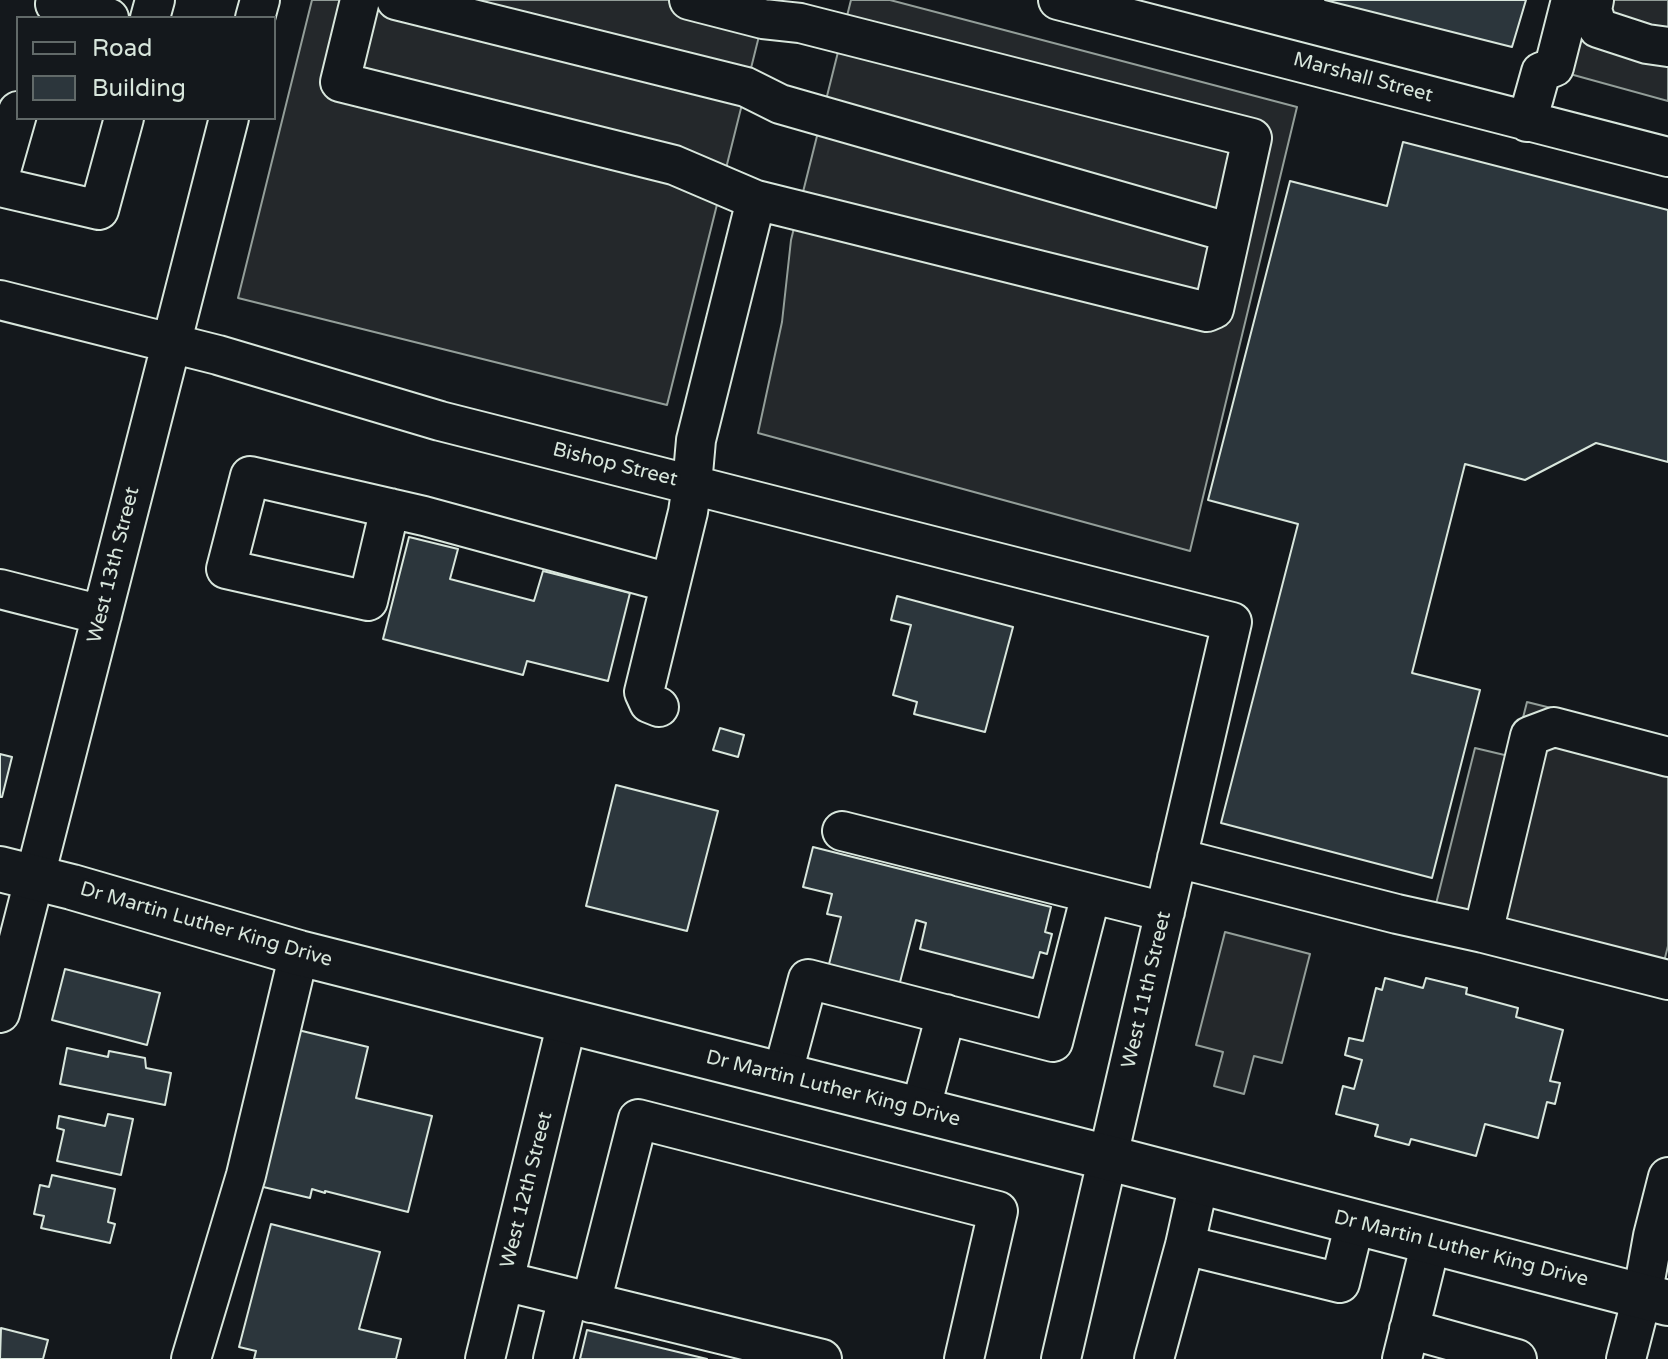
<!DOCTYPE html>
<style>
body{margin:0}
#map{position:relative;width:1668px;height:1359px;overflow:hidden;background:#14181c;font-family:"Varela Round",sans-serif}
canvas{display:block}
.legend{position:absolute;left:16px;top:16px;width:260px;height:104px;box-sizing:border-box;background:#14181c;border:2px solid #626a69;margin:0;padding:10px 14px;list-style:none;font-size:24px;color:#d8e6dc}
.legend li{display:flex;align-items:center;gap:16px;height:40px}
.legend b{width:40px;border:2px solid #626a69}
</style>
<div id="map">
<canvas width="1668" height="1359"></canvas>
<ul class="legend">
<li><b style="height:10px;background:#14181c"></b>Road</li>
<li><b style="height:22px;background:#2c363c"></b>Building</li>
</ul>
</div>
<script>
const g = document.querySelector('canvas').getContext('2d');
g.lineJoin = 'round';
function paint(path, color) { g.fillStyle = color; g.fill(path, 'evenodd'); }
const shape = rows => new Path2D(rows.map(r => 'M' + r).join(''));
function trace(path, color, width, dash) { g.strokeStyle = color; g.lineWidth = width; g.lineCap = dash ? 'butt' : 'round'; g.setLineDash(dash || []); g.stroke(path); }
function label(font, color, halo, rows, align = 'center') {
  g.font = font + ' "Varela Round",sans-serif'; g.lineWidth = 6; g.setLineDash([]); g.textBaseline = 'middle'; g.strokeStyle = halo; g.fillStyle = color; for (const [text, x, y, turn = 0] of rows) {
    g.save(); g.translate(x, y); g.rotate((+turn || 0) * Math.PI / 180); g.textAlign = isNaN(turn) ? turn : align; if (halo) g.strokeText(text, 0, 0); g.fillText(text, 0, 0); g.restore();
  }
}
const parking = shape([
 [312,0,768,0,667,405,238,298,312,0],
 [851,0,890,0,1297,107,1190,551,758,433,782,322,791,240,851,0],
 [1578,0,1668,0,1668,101,1559,71,1578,0],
 [1527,702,1668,737,1668,946,1657,989,1429,932,1475,748,1513,757,1527,702],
 [1225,932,1310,954,1282,1063,1254,1056,1244,1094,1214,1086,1223,1052,1196,1045,1225,932]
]);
paint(parking, '#24282b');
trace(parking, '#939e99', 2);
const building = shape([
 [1325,0,1526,0,1512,47,1325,0],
 [1403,142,1668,210,1668,462,1596,443,1525,480,1465,464,1412,673,1480,690,1432,878,1221,823,1298,524,1208,500,1290,181,1387,206,1403,142],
 [409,537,458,549,450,579,534,601,543,571,630,593,608,681,527,661,523,675,383,639,409,537],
 [897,596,1013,627,985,732,914,714,917,702,893,695,911,625,891,620,897,596],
 [720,728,744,735,738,757,713,750,720,728],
 [0,754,12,757,2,797,0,797,0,754],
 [616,785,718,811,687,931,586,906,616,785],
 [813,847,1051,907,1045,932,1052,934,1047,954,1040,952,1033,978,920,949,926,923,916,920,899,986,828,968,841,917,827,914,832,894,803,887,813,847],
 [65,969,160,993,147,1045,52,1020,65,969],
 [1385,978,1423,988,1426,978,1467,988,1466,994,1518,1008,1516,1017,1563,1030,1550,1081,1560,1083,1555,1104,1547,1102,1538,1138,1485,1124,1476,1156,1411,1139,1409,1145,1375,1136,1378,1125,1336,1114,1343,1086,1354,1089,1362,1060,1345,1055,1349,1038,1363,1041,1376,988,1382,990,1385,978],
 [298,1030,368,1047,356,1098,432,1116,408,1212,325,1191,325,1193,312,1189,310,1198,259,1186,298,1030],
 [67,1048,108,1057,109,1051,145,1058,146,1068,171,1073,165,1105,60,1084,67,1048],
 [108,1114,133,1119,121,1175,57,1161,64,1130,57,1128,59,1116,105,1126,108,1114],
 [52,1175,115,1189,108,1222,115,1224,110,1243,41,1228,44,1216,34,1214,40,1185,49,1187,52,1175],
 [271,1224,380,1252,359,1329,401,1339,396,1359,254,1359,256,1351,239,1347,271,1224],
 [1,1328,48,1340,43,1359,0,1359,1,1328],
 [587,1330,707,1359,580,1359,587,1330]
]);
paint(building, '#2c363c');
trace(building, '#d8e6dc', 2);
const minor = shape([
 [360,0,340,82,674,165,756,200,1207,312,1214,309,1231,233,780,104,746,87,396,0],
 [689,0,763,19,800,23,1252,138,1231,233],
 [1058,0,1668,157],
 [1594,0,1592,10,1598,28,1647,44,1668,47],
 [55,4,109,18],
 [150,18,155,0],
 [255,18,260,0],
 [1527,122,1541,72,1554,67,1571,0],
 [0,174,18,111],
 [0,187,99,210,124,118],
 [0,300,218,355,440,421,1232,622,1061,1359],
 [390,508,368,601,226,569,250,476,424,516,670,583],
 [0,589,102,615],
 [659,707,649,703,644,692,688,512,692,485,696,440,756,200],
 [1668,757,1554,727,1530,736,1483,933,1668,980],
 [842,831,1165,912],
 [1177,858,1397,914,1483,933],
 [0,1013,229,118],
 [782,1076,808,979,1053,1042,1091,894],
 [920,1111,946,1014],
 [1185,1245,1340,1283,1355,1222],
 [504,1281,822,1359],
 [591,1303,638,1119,998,1211,964,1359],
 [1409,1329,1517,1359],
 [191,1359,246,1175,299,953],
 [485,1359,567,1022],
 [553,1359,568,1297],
 [1154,1359,1185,1245,1199,1182],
 [1402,1359,1431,1242],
 [1626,1359,1642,1297,1653,1236,1668,1177]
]);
const major = shape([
 [0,869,72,887,299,953,1109,1158,1668,1303]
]);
trace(minor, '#d8e6dc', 42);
trace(major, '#d8e6dc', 48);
trace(minor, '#14181c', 38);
trace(major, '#14181c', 44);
label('20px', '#d8e6dc', '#14181c', [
 ["Marshall Street",1363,78,15],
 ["Bishop Street",615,465,14],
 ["West 13th Street",114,565,-76],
 ["Dr Martin Luther King Drive",206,925,16],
 ["West 11th Street",1147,990,-77],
 ["Dr Martin Luther King Drive",833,1089,14],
 ["West 12th Street",527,1190,-76],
 ["Dr Martin Luther King Drive",1461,1249,14]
]);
</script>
